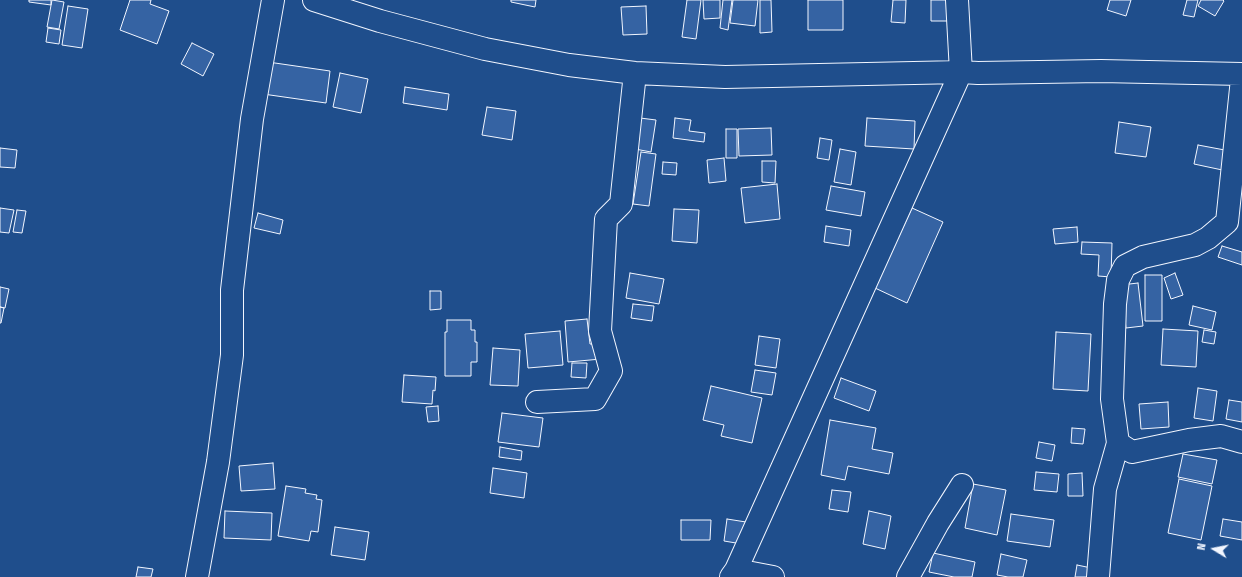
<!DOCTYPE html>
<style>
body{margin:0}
#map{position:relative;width:1242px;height:577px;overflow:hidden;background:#1f4e8c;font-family:"Fira Sans Condensed",sans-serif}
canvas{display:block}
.north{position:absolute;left:1194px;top:529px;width:40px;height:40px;-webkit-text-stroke:3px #1f4e8c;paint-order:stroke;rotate:280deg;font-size:11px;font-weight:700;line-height:16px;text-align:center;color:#f2f6ff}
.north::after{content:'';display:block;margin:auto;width:14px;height:18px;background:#f2f6ff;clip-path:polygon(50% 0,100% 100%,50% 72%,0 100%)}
</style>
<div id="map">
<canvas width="1242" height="577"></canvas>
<div class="north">N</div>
</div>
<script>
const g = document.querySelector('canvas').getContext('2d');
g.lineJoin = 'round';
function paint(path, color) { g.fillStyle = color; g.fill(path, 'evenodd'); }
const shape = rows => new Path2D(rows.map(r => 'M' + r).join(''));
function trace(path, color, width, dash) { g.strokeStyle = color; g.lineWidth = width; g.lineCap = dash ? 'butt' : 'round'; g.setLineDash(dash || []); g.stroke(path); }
const building = shape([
 [29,0,51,0,51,5,29,2,29,0],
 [52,0,64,2,59,29,47,27,52,0],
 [130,0,151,0,150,4,169,11,157,44,120,30,130,0],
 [511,0,536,0,535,7,511,2,511,0],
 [687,0,701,0,696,39,682,37,687,0],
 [703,0,720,0,720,18,704,19,703,0],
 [723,0,732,0,728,30,720,28,723,0],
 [733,0,758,0,755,26,730,23,733,0],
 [760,0,771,0,772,32,760,33,760,0],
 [808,0,843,0,843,30,808,30,808,0],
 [893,0,906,0,905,23,891,22,893,0],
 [931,0,950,0,950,21,931,21,931,0],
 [1110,0,1131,0,1126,16,1107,10,1110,0],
 [1187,0,1198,0,1194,17,1183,15,1187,0],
 [1201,0,1223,0,1224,1,1215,16,1198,6,1201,0],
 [68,6,88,9,82,48,62,45,68,6],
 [646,6,647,34,623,35,621,7,646,6],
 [48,28,61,30,59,44,46,42,48,28],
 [192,43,214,54,203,76,181,64,192,43],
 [268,62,330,71,326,103,263,94,268,62],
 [340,73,368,79,361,113,333,107,340,73],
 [405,87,449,94,447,110,403,103,405,87],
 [487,107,516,111,512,140,482,135,487,107],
 [640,118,656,120,651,152,635,149,640,118],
 [675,118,691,120,689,131,705,133,704,142,673,138,675,118],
 [867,118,915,121,914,149,865,146,867,118],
 [1119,122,1151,127,1146,157,1115,153,1119,122],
 [771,128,772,155,739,156,738,129,771,128],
 [726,129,737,129,737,158,726,158,726,129],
 [820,138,832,140,829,160,817,158,820,138],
 [1198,145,1230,151,1227,171,1194,164,1198,145],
 [0,148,17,150,15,168,0,167,0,148],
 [840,149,856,152,851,185,834,182,840,149],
 [641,152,656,154,649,206,633,204,641,152],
 [724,158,726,181,709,183,707,160,724,158],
 [762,161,776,161,775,183,762,182,762,161],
 [663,162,677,163,676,175,662,174,663,162],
 [777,184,780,219,745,223,741,188,777,184],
 [831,186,865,192,861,216,826,210,831,186],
 [0,208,14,210,9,233,0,232,0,208],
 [912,208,943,222,907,303,875,288,912,208],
 [674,209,699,210,697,243,672,241,674,209],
 [17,210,26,211,22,233,13,232,17,210],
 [258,213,283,220,280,234,254,228,258,213],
 [826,226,851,230,849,246,824,242,826,226],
 [1077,227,1078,242,1055,244,1053,229,1077,227],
 [1082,242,1112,243,1111,277,1098,276,1099,255,1081,254,1082,242],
 [1222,246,1242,252,1242,265,1218,257,1222,246],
 [630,273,664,279,659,304,626,298,630,273],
 [1175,273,1183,295,1171,299,1164,278,1175,273],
 [1145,275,1162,275,1162,321,1145,321,1145,275],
 [1138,283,1143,326,1126,328,1121,285,1138,283],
 [0,287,9,289,5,308,0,307,0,287],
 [430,291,441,291,441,309,430,310,430,291],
 [633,304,654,306,652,321,631,318,633,304],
 [1193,306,1216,312,1212,330,1189,325,1193,306],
 [0,307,4,308,1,323,0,323,0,307],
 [587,319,590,344,600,344,601,359,568,362,565,321,587,319],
 [447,320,471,320,471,330,475,330,475,342,477,342,477,362,471,362,471,376,445,376,445,332,447,332,447,320],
 [1163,329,1198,331,1196,367,1161,365,1163,329],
 [1204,330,1216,332,1214,344,1202,342,1204,330],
 [560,331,563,365,528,368,525,334,560,331],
 [1056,332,1091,334,1088,391,1053,389,1056,332],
 [759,336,780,339,776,368,755,365,759,336],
 [493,348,520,350,518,386,490,385,493,348],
 [572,363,587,363,586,378,571,377,572,363],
 [755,370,776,373,772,395,751,392,755,370],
 [404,375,436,377,435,391,433,390,432,404,402,402,404,375],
 [841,378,876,391,869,411,834,398,841,378],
 [711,386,762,398,752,443,721,436,724,425,703,420,711,386],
 [1198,388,1217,391,1213,421,1194,418,1198,388],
 [1229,400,1242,402,1242,422,1226,419,1229,400],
 [1168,402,1169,427,1141,429,1139,404,1168,402],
 [438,406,439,421,428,422,426,407,438,406],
 [502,413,543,418,539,447,498,442,502,413],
 [830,420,876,428,872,449,893,453,889,474,848,466,845,480,821,475,830,420],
 [1072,428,1085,429,1083,444,1071,443,1072,428],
 [1039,442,1055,445,1052,461,1036,458,1039,442],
 [500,447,522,451,521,460,499,457,500,447],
 [1183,454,1217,460,1212,484,1178,477,1183,454],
 [273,463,275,489,241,491,239,466,273,463],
 [493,468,527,473,524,498,490,493,493,468],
 [1036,472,1059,474,1057,492,1034,490,1036,472],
 [1082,473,1083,496,1068,496,1068,474,1082,473],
 [1179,479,1212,486,1201,540,1168,533,1179,479],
 [973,484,1006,490,997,535,965,528,973,484],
 [286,486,306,489,305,493,317,495,316,499,322,500,318,532,311,531,309,541,278,536,286,486],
 [832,490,851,492,848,512,829,509,832,490],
 [225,511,272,513,271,540,224,538,225,511],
 [869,511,891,516,885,549,863,544,869,511],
 [1011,514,1054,520,1050,547,1007,541,1011,514],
 [727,519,746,522,742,544,724,541,727,519],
 [1223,519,1242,522,1242,540,1220,536,1223,519],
 [681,520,711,520,710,540,681,540,681,520],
 [335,527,369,532,365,560,331,555,335,527],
 [933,553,975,562,972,577,954,577,929,572,933,553],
 [1001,554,1027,560,1023,577,1008,577,997,575,1001,554],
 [1077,565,1096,569,1094,577,1075,577,1077,565],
 [138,567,153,569,151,577,136,577,138,567]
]);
paint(building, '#3563a3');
trace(building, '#f2f6ff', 1);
const minor = shape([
 [314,0,380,21,485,49,569,65,635,73,725,77,961,72,978,73,1101,71,1242,74],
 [1242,79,1227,222,1208,238,1195,245,1143,257,1125,266,1118,280,1115,304,1112,399,1118,443,1132,452,1189,440,1221,436,1242,442],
 [537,402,595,399,611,371,600,331,606,219,621,204,635,73],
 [736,570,773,577],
 [197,577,218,462,232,355,232,290,252,119,273,0],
 [731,577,736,570,961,72,957,0],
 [908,577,938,523,962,485],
 [1098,577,1105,489,1118,443]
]);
trace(minor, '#f2f6ff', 24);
trace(minor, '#1f4e8c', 22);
</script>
